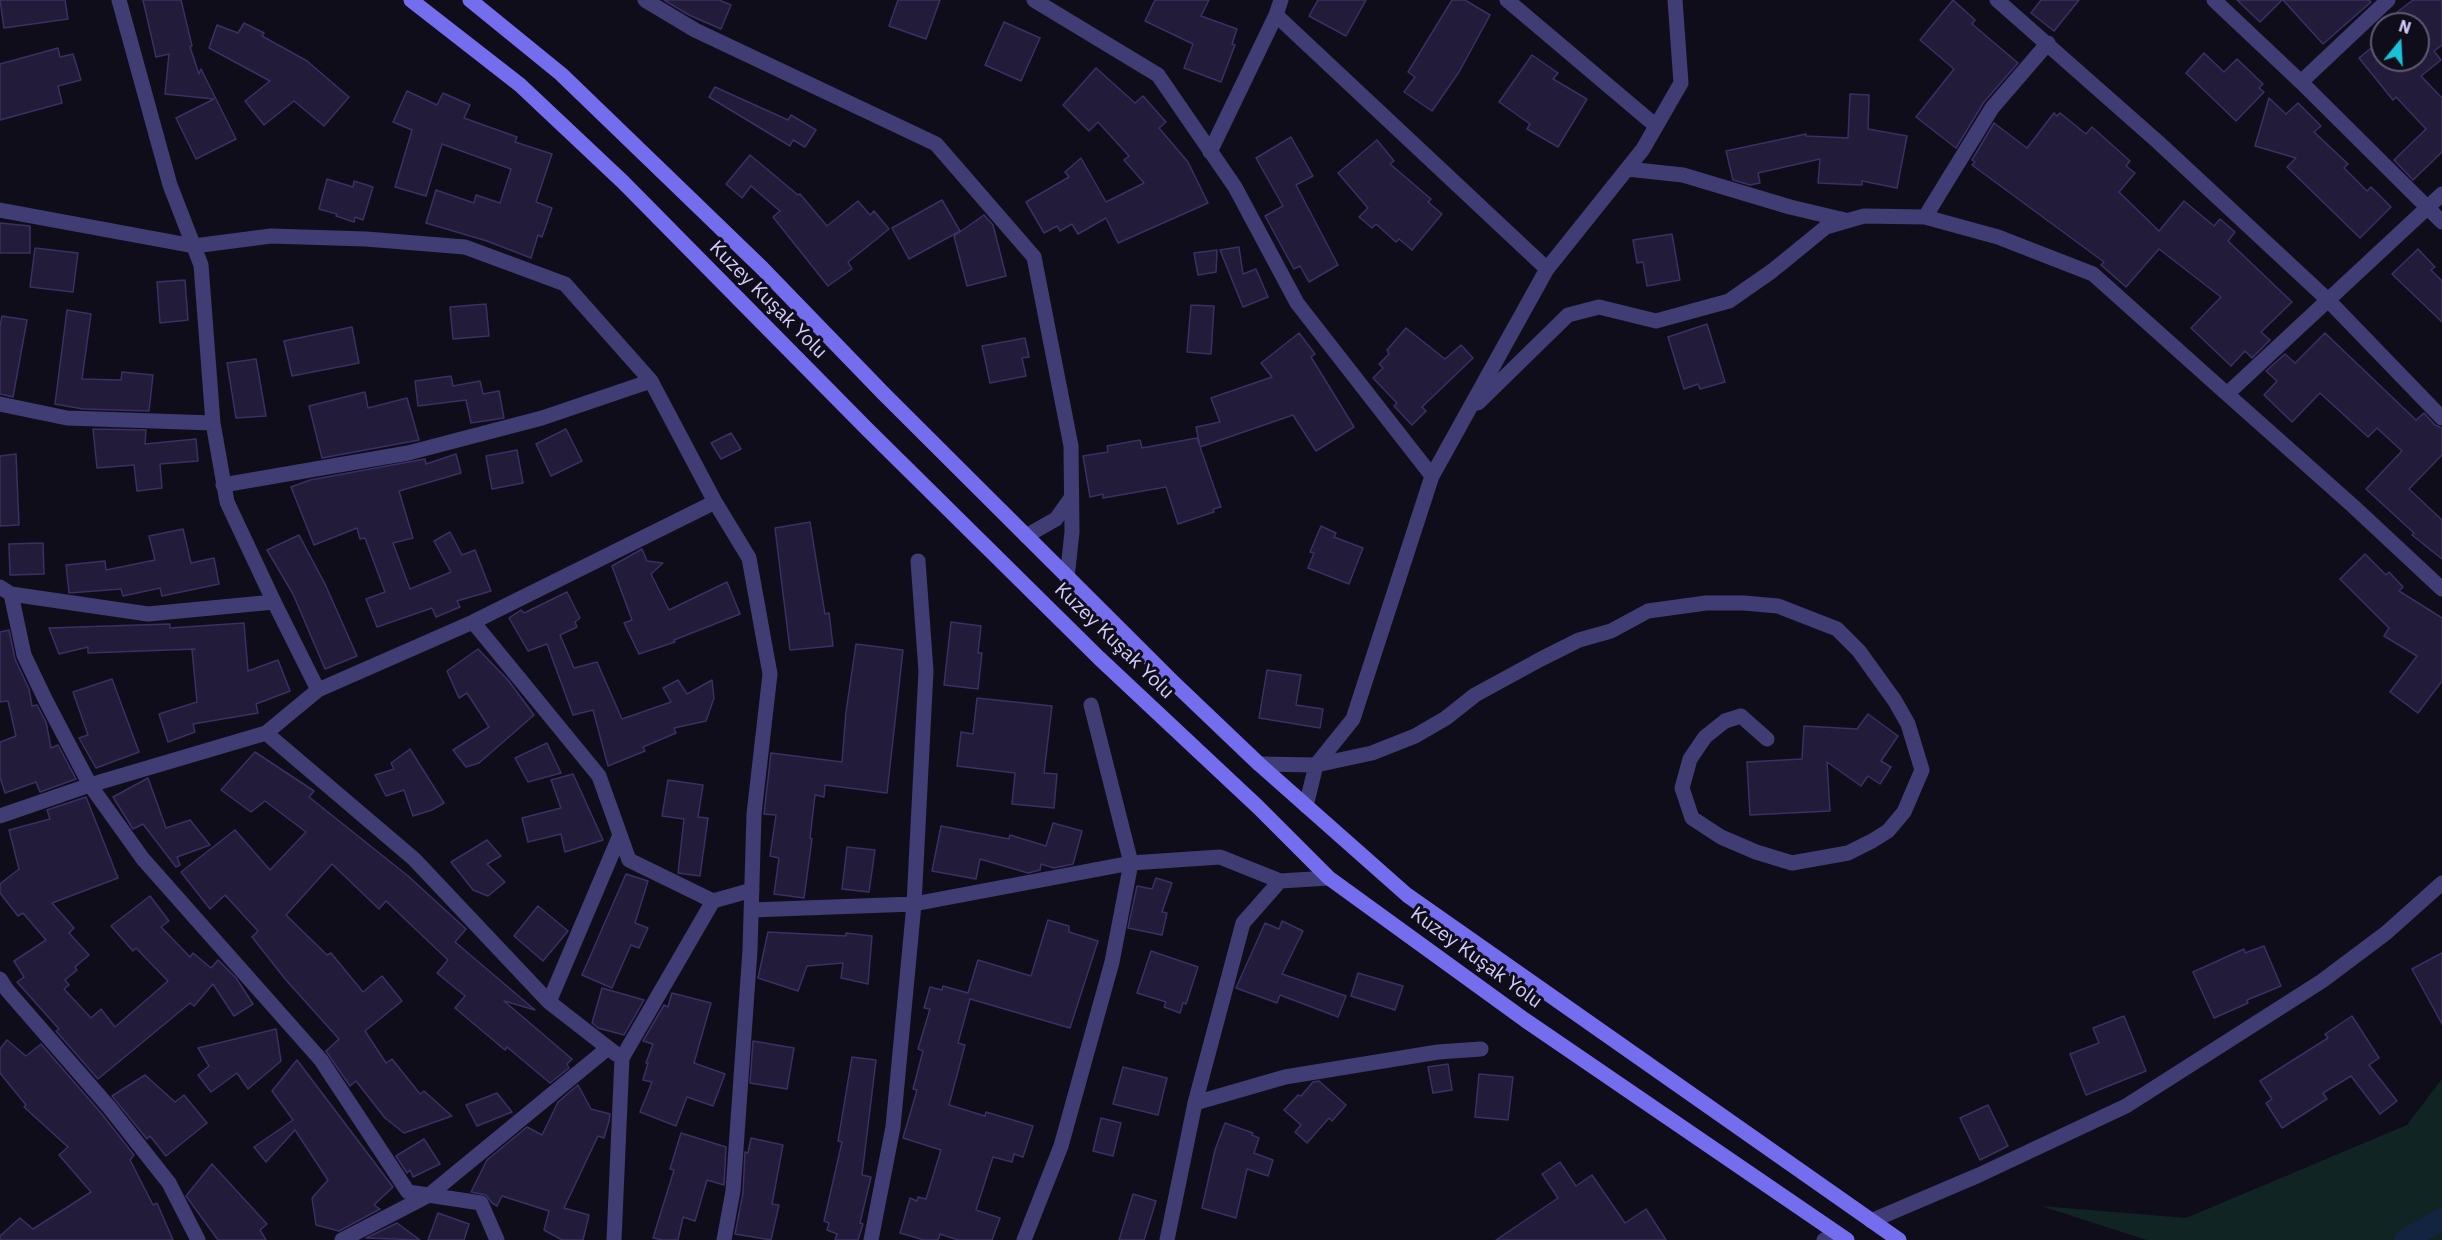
<!DOCTYPE html>
<meta charset="utf-8">
<style>
body{margin:0}
#map{position:relative;width:2442px;height:1240px;overflow:hidden;background:#100d1b;font-family:"IBM Plex Sans",sans-serif}
canvas{display:block}
.north{position:absolute;left:2370px;top:12px;width:60px;height:60px;box-sizing:border-box;background:#100d1b;border:2px solid #5e5a74;border-radius:50%;rotate:18deg;font-size:16px;font-weight:700;line-height:24px;text-align:center;color:#d3cdf9}
.north::after{content:'';display:block;margin:auto;width:21px;height:27px;background:#18c3da;clip-path:polygon(50% 0,100% 100%,50% 72%,0 100%)}
</style>
<div id="map">
<canvas width="2442" height="1240"></canvas>
<div class="north">N</div>
</div>
<script>
const g = document.querySelector('canvas').getContext('2d');
g.lineJoin = 'round';
function paint(path, color) { g.fillStyle = color; g.fill(path, 'evenodd'); }
const shape = rows => new Path2D(rows.map(r => 'M' + r).join(''));
function trace(path, color, width, dash) { g.strokeStyle = color; g.lineWidth = width; g.lineCap = dash ? 'butt' : 'round'; g.setLineDash(dash || []); g.stroke(path); }
function label(font, color, halo, rows, align = 'center') {
  g.font = font + ' "IBM Plex Sans",sans-serif'; g.lineWidth = 6; g.setLineDash([]); g.textBaseline = 'middle'; g.strokeStyle = halo; g.fillStyle = color; for (const [text, x, y, turn = 0] of rows) {
    g.save(); g.translate(x, y); g.rotate((+turn || 0) * Math.PI / 180); g.textAlign = isNaN(turn) ? turn : align; if (halo) g.strokeText(text, 0, 0); g.fillText(text, 0, 0); g.restore();
  }
}
paint(shape([
 [2442,1079,2442,1240,2147,1240,2041,1206,2186,1218,2407,1125]
]), '#112424');
trace(shape([
 [2405,1240,2442,1219]
]), '#12243f', 22);
const building = shape([
 [0,0,65,0,68,19,4,28,0,0],
 [143,0,181,0,192,46,190,47,199,74,201,69,236,139,196,159,176,118,214,99,165,94,169,54,156,57,143,0],
 [664,0,719,0,731,5,721,29,689,15,664,0],
 [898,0,940,0,926,39,889,26,898,0],
 [1155,0,1209,0,1201,16,1237,29,1232,44,1235,45,1221,82,1184,68,1193,44,1145,21,1155,0],
 [1318,0,1366,0,1346,36,1309,16,1318,0],
 [1452,0,1465,0,1490,15,1459,72,1432,111,1404,92,1415,77,1408,72,1452,0],
 [1953,0,1975,20,1972,24,2018,63,1984,102,1956,148,1916,117,1954,69,1920,40,1953,0],
 [2041,0,2079,0,2054,31,2031,13,2041,0],
 [2237,0,2282,0,2260,22,2237,0],
 [2283,0,2369,0,2371,2,2323,44,2283,0],
 [2413,0,2442,0,2442,45,2434,51,2441,60,2421,76,2442,98,2442,152,2413,180,2394,160,2426,129,2396,97,2393,100,2359,58,2382,39,2382,60,2418,60,2418,24,2377,24,2384,17,2387,20,2413,0],
 [1004,22,1040,38,1021,81,985,65,1004,22],
 [244,23,264,33,262,36,307,61,349,97,324,126,294,101,264,125,245,101,270,81,209,48,217,25,238,33,244,23],
 [58,48,60,57,73,54,81,80,58,86,62,103,0,120,0,64,58,48],
 [2204,53,2224,72,2237,59,2263,84,2259,88,2264,92,2236,121,2186,73,2204,53],
 [1532,55,1558,73,1553,79,1587,99,1558,147,1527,129,1530,124,1499,102,1532,55],
 [1096,68,1135,103,1143,96,1166,122,1159,128,1188,162,1208,203,1118,243,1106,218,1078,234,1072,224,1060,231,1057,226,1044,233,1026,202,1069,177,1065,172,1081,158,1106,202,1144,183,1124,160,1129,156,1098,122,1089,131,1063,105,1096,68],
 [715,87,788,120,791,115,816,130,805,147,793,140,790,146,709,97,715,87],
 [407,91,437,105,443,93,470,105,464,118,517,137,515,142,552,154,536,202,552,208,542,237,538,235,531,258,487,241,426,223,436,190,474,203,476,195,500,203,511,169,442,144,426,196,395,187,412,130,393,122,407,91],
 [1850,94,1869,95,1868,129,1907,136,1897,188,1862,181,1862,185,1818,183,1820,159,1758,173,1760,183,1750,185,1733,180,1726,151,1806,134,1806,136,1848,138,1850,94],
 [2269,98,2286,114,2298,103,2321,126,2314,132,2348,164,2344,168,2367,191,2371,187,2391,207,2360,238,2287,167,2296,158,2255,146,2269,98],
 [2054,113,2057,116,2060,113,2086,134,2092,127,2130,161,2126,166,2135,173,2119,192,2159,231,2184,201,2214,226,2220,219,2235,232,2228,241,2292,302,2261,332,2270,340,2252,358,2245,351,2231,366,2191,328,2221,297,2159,249,2126,287,2101,265,2104,262,1972,165,1975,162,1972,160,1994,123,2027,148,2054,113],
 [1291,137,1313,176,1296,185,1338,265,1309,282,1300,266,1294,269,1265,216,1283,206,1256,158,1291,137],
 [1377,140,1394,161,1390,164,1431,199,1428,202,1442,214,1412,250,1399,239,1396,242,1376,224,1372,228,1359,217,1368,208,1338,173,1377,140],
 [750,155,798,195,800,194,827,226,858,201,870,215,874,211,889,229,848,262,852,269,828,286,773,217,780,211,751,186,742,198,726,184,750,155],
 [327,179,353,187,354,181,373,187,363,220,355,217,354,222,336,216,337,214,319,209,327,179],
 [942,200,960,231,909,259,892,228,942,200],
 [984,215,993,225,1006,276,967,286,954,236,984,215],
 [0,223,30,226,30,253,0,253,0,223],
 [1672,234,1680,280,1647,286,1643,262,1637,263,1633,240,1672,234],
 [1239,247,1243,274,1256,269,1268,297,1243,307,1220,250,1239,247],
 [35,248,78,253,73,292,30,287,35,248],
 [2418,249,2435,267,2431,270,2442,281,2442,322,2392,274,2418,249],
 [1217,250,1216,272,1198,275,1194,253,1217,250],
 [185,280,188,320,160,323,157,282,185,280],
 [486,304,489,336,453,339,450,307,486,304],
 [1191,305,1214,306,1211,354,1187,352,1191,305],
 [67,310,91,314,82,379,121,380,122,372,153,375,149,411,83,409,55,404,67,310],
 [2,316,27,320,13,397,0,394,0,326,2,316],
 [1707,324,1725,382,1700,389,1698,384,1684,389,1668,337,1707,324],
 [352,327,359,363,292,376,284,341,352,327],
 [1406,328,1445,359,1461,345,1473,358,1422,407,1426,411,1412,425,1394,406,1397,403,1373,378,1383,368,1379,364,1389,354,1387,350,1406,328],
 [1299,333,1315,354,1311,357,1354,427,1316,451,1293,415,1200,447,1221,507,1213,509,1214,512,1178,524,1166,487,1103,498,1103,494,1090,497,1083,456,1108,452,1107,446,1140,440,1142,448,1197,438,1200,446,1196,427,1220,422,1211,398,1272,377,1261,363,1299,333],
 [2325,333,2416,420,2424,413,2435,425,2442,428,2442,455,2409,489,2442,520,2442,559,2412,535,2414,533,2366,489,2402,451,2377,428,2368,437,2320,393,2292,422,2264,395,2277,381,2266,371,2285,354,2295,363,2325,333],
 [1025,338,1029,357,1022,358,1026,376,990,383,982,346,1025,338],
 [256,359,266,416,236,418,227,363,256,359],
 [451,376,453,386,480,381,483,394,499,391,504,418,471,423,466,400,418,406,415,381,451,376],
 [365,392,368,408,407,398,419,440,322,458,309,406,365,392],
 [93,429,146,430,145,444,196,439,198,461,160,464,162,488,137,491,134,465,97,468,93,429],
 [566,429,582,461,551,476,536,444,566,429],
 [731,433,741,449,721,459,711,443,731,433],
 [517,450,523,483,492,489,486,456,517,450],
 [16,454,19,525,0,526,0,456,16,454],
 [456,454,461,473,399,491,413,538,393,543,410,589,451,572,434,541,450,532,462,555,475,550,491,591,457,601,460,607,436,617,432,608,377,627,366,599,385,592,365,538,360,539,357,528,314,545,291,487,310,480,425,459,426,464,456,454],
 [810,522,825,614,829,613,833,646,790,650,775,528,810,522],
 [1321,526,1336,533,1334,537,1363,548,1349,584,1308,568,1314,553,1310,552,1321,526],
 [183,529,191,563,214,558,219,584,162,596,160,588,123,596,121,589,69,593,66,565,105,561,106,570,155,560,149,536,183,529],
 [299,535,325,584,357,656,325,669,293,594,267,550,299,535],
 [43,543,44,574,10,575,9,544,43,543],
 [642,549,647,561,663,563,651,574,669,610,727,582,740,614,674,640,675,642,639,654,624,623,632,620,612,566,642,549],
 [2365,554,2386,575,2389,572,2403,587,2399,591,2442,618,2442,681,2418,713,2390,692,2417,656,2384,636,2389,628,2340,579,2365,554],
 [567,592,580,618,575,622,577,627,560,635,574,668,597,662,622,719,671,702,663,688,678,680,687,694,712,680,714,698,706,721,674,728,676,733,643,747,645,751,608,766,593,710,573,715,547,644,528,651,509,618,521,610,524,613,567,592],
 [951,622,981,626,978,653,982,653,978,689,944,685,951,622],
 [244,623,248,671,278,660,290,691,256,704,258,713,193,724,195,732,168,742,159,714,197,702,192,650,195,649,88,653,88,647,59,654,49,628,170,624,170,628,244,623],
 [9,630,15,659,29,689,32,706,37,705,46,722,51,748,58,745,76,779,40,792,36,782,5,793,0,777,0,742,16,736,8,701,0,702,0,632,9,630],
 [856,644,903,650,887,793,825,785,824,797,815,795,810,838,812,839,804,898,774,894,779,858,770,856,776,815,764,814,771,753,842,762,846,712,856,644],
 [478,649,508,680,534,715,479,763,466,767,453,750,489,727,467,693,459,698,447,671,478,649],
 [1267,670,1301,675,1296,705,1323,709,1320,728,1259,718,1267,670],
 [112,679,139,752,96,768,79,738,88,735,73,692,112,679],
 [977,698,1052,706,1044,773,1057,774,1054,808,1012,804,1015,773,957,766,961,732,973,734,977,698],
 [1868,714,1898,736,1881,761,1891,767,1880,784,1868,776,1861,786,1827,762,1830,811,1750,815,1747,762,1802,759,1804,726,1857,729,1868,714],
 [547,743,561,773,528,782,515,758,547,743],
 [410,749,444,803,432,810,413,816,404,790,386,796,375,775,394,769,391,763,410,749],
 [255,752,314,791,309,797,408,876,466,929,455,942,535,1010,504,1001,572,1059,567,1064,569,1068,550,1083,507,1047,505,1050,455,1008,465,996,437,973,448,960,386,901,379,909,332,864,286,915,327,955,331,953,363,992,382,976,402,1001,365,1031,386,1063,392,1059,420,1094,424,1091,452,1116,404,1133,385,1118,356,1081,350,1086,326,1051,339,1039,286,980,252,937,258,931,225,895,210,909,181,872,235,830,270,870,306,832,265,801,251,812,221,790,255,752],
 [573,774,603,840,565,852,561,834,528,842,522,818,561,808,551,780,573,774],
 [148,778,166,828,190,820,210,845,177,857,180,865,176,867,143,824,133,829,113,797,148,778],
 [668,780,703,785,698,817,708,818,700,876,678,873,684,819,662,816,668,780],
 [86,797,118,878,52,903,74,928,69,933,89,955,75,967,77,970,65,980,69,985,64,989,91,1018,101,1009,115,1027,168,981,136,948,133,951,111,926,150,896,169,921,161,927,190,957,193,953,211,968,218,960,236,978,253,1004,234,1016,213,984,194,1006,190,1003,98,1079,56,1031,59,1029,17,982,24,977,14,961,46,940,23,913,18,916,0,893,0,884,19,869,9,830,50,819,47,810,86,797],
 [1053,823,1082,831,1073,864,1054,868,1041,864,1040,870,1028,873,980,859,976,879,932,871,941,826,1009,839,1010,835,1046,846,1053,823],
 [487,840,501,856,487,864,505,882,488,896,473,890,451,862,487,840],
 [847,847,875,850,869,892,842,889,847,847],
 [626,874,648,881,635,923,648,928,639,948,631,945,612,988,582,975,626,874],
 [1156,878,1172,883,1162,912,1167,913,1162,935,1128,928,1137,886,1152,889,1156,878],
 [538,906,568,931,543,961,514,936,538,906],
 [1048,920,1069,926,1069,932,1098,941,1070,1028,970,999,958,1043,965,1045,949,1105,985,1116,986,1112,1033,1126,1023,1157,1014,1154,1012,1162,993,1157,976,1210,1000,1218,992,1240,958,1240,940,1234,938,1240,924,1240,900,1233,910,1198,917,1201,918,1197,926,1199,941,1150,903,1138,917,1090,913,1089,923,1051,918,1049,930,1009,924,1008,930,987,942,990,943,986,968,993,978,960,1031,976,1048,920],
 [1282,921,1303,931,1282,974,1346,996,1338,1017,1280,995,1277,1003,1236,988,1265,923,1279,929,1282,921],
 [768,932,846,936,846,933,872,936,868,984,841,978,843,963,807,966,798,991,758,978,768,932],
 [2264,946,2281,986,2247,1000,2248,1003,2214,1018,2193,972,2244,949,2245,953,2264,946],
 [1151,951,1198,967,1186,1004,1183,1003,1180,1013,1164,1007,1166,1002,1137,993,1151,951],
 [2442,953,2442,1024,2412,969,2442,953],
 [1358,973,1403,986,1395,1010,1351,996,1358,973],
 [602,988,644,1000,624,1035,598,1028,592,1023,602,988],
 [672,993,711,1003,694,1063,725,1074,713,1106,687,1097,676,1126,640,1112,652,1082,643,1080,648,1063,646,1063,653,1044,643,1041,664,1005,668,1007,672,993],
 [2124,1016,2146,1071,2086,1095,2070,1054,2099,1043,2093,1028,2124,1016],
 [2352,1016,2379,1058,2369,1065,2397,1101,2380,1114,2351,1076,2323,1093,2327,1099,2282,1128,2266,1103,2272,1099,2260,1081,2328,1038,2325,1034,2352,1016],
 [276,1029,281,1061,248,1089,237,1073,211,1092,198,1075,209,1066,198,1048,276,1029],
 [7,1040,26,1056,41,1044,101,1113,134,1155,130,1160,153,1205,157,1203,173,1240,0,1240,0,1236,20,1218,33,1229,91,1192,59,1155,68,1147,24,1107,26,1105,0,1073,0,1049,7,1040],
 [753,1041,794,1048,787,1089,750,1083,753,1041],
 [852,1057,876,1060,862,1175,871,1177,860,1223,863,1224,858,1240,835,1240,837,1234,827,1230,829,1223,824,1221,842,1142,838,1141,852,1057],
 [297,1060,393,1187,374,1205,380,1209,339,1231,316,1225,312,1198,328,1180,295,1130,266,1162,254,1147,293,1120,272,1091,297,1060],
 [1448,1064,1452,1090,1433,1093,1428,1067,1448,1064],
 [1123,1067,1167,1078,1158,1115,1113,1104,1123,1067],
 [1479,1074,1513,1077,1508,1120,1475,1117,1479,1074],
 [145,1075,175,1102,184,1095,207,1123,166,1156,150,1136,147,1139,112,1096,145,1075],
 [1319,1081,1346,1105,1332,1121,1329,1118,1307,1143,1295,1132,1301,1125,1284,1110,1298,1095,1301,1096,1313,1082,1319,1081],
 [578,1085,591,1109,610,1114,609,1121,604,1138,598,1136,564,1208,589,1215,583,1240,562,1240,544,1230,549,1211,502,1196,497,1206,492,1203,486,1195,471,1192,487,1160,527,1127,542,1135,558,1102,578,1085],
 [497,1093,512,1112,477,1126,466,1105,497,1093],
 [1988,1105,2008,1146,1980,1160,1960,1118,1988,1105],
 [1101,1118,1121,1123,1113,1156,1093,1151,1101,1118],
 [1225,1123,1253,1133,1252,1135,1259,1138,1254,1153,1273,1160,1268,1176,1247,1169,1236,1218,1202,1208,1215,1150,1225,1123],
 [681,1133,726,1147,724,1185,707,1180,695,1221,683,1217,678,1240,663,1240,653,1238,674,1170,670,1169,681,1133],
 [751,1138,783,1145,772,1204,779,1205,771,1240,735,1234,743,1193,745,1152,748,1153,751,1138],
 [424,1139,440,1164,413,1177,410,1170,407,1173,396,1156,424,1139],
 [1560,1162,1576,1186,1592,1175,1625,1223,1646,1209,1666,1240,1496,1240,1558,1198,1542,1174,1560,1162],
 [212,1164,267,1224,260,1230,266,1240,218,1240,186,1196,212,1164],
 [1133,1194,1156,1201,1144,1240,1119,1240,1133,1194],
 [438,1213,469,1224,464,1240,428,1240,438,1213],
 [397,1223,420,1240,366,1238,397,1223]
]);
paint(building, '#221b3a');
trace(building, '#3b3063', 1.5);
trace(shape([
 [119,0,170,185,201,265,213,423,227,502,274,602],
 [645,0,695,30,936,144,1034,257,1071,446,1072,532,1067,578],
 [1034,0,1158,75,1235,187,1297,303,1432,476],
 [1507,0,1656,126],
 [1997,0,2158,142,2328,300,2442,418],
 [2214,0,2301,82],
 [2388,0,2301,82,2442,222],
 [1276,15,1547,269],
 [1210,152,1276,15,1281,0],
 [1627,169,1683,175,1790,207,1845,220],
 [2442,194,2227,394,2353,506,2442,589],
 [0,210,194,246,271,236,366,239,465,247,565,284,651,381,715,502],
 [1925,217,1998,237,2093,274,2227,394],
 [1478,403,1568,315,1599,307,1656,321,1729,301,1772,271,1826,227,1864,216,1925,217,1992,108,2048,43],
 [0,404,67,418,213,423],
 [223,485,408,453,542,418,651,381],
 [1026,536,1056,519,1071,498],
 [0,587,11,594,148,614,274,602,318,690],
 [11,594,24,655,45,699,90,785,143,859,321,1060,408,1192,481,1203,497,1240],
 [473,622,599,776,629,860,713,901],
 [266,733,414,859,549,1002],
 [1259,764,1316,765,1372,753,1415,736,1446,718,1475,695,1541,659,1579,640,1611,631,1648,611,1706,603,1744,603,1778,606,1837,629,1859,651,1895,701,1908,724,1922,770,1904,812,1888,831,1872,841,1848,853,1792,863,1756,852,1721,837,1692,818,1682,788,1690,759,1705,737,1725,721,1741,716,1767,739],
 [1306,806,1316,765,1353,719,1432,476,1547,269,1643,149,1681,83,1675,0],
 [0,816,90,785,266,733,318,690,473,622,715,502,749,558,770,674,754,814,750,950,733,1191,724,1240],
 [751,910,914,904,1131,863,1220,857,1280,881],
 [0,979,7,990,109,1107,169,1183,198,1240],
 [616,1054,549,1002,620,835],
 [1195,1103,1285,1077,1438,1052,1481,1049],
 [342,1240,429,1195,608,1048],
 [614,1240,622,1058,713,901,752,890],
 [871,1240,893,1127,914,904,926,671,918,561],
 [1024,1240,1061,1146,1112,962,1131,863,1091,705],
 [1167,1240,1195,1103,1243,923,1280,881,1329,878]
]), '#403d75', 15);
trace(shape([
 [1871,1221,1979,1175,2126,1106,2322,981,2386,933,2442,883],
 [1824,1240,1836,1233]
]), '#403d75', 15);
trace(shape([
 [411,0,520,85,623,182,867,429,1099,658,1258,807,1329,878,1525,1020,1847,1240],
 [470,0,561,74,762,268,883,393,1173,682,1259,764,1407,895,1899,1240]
]), '#746eef', 15);
label('20px', '#d3cdf9', '#100d1b', [
 ["Kuzey Kuşak Yolu",768,300,45],
 ["Kuzey Kuşak Yolu",1114,641,44],
 ["Kuzey Kuşak Yolu",1476,958,36]
]);
</script>
